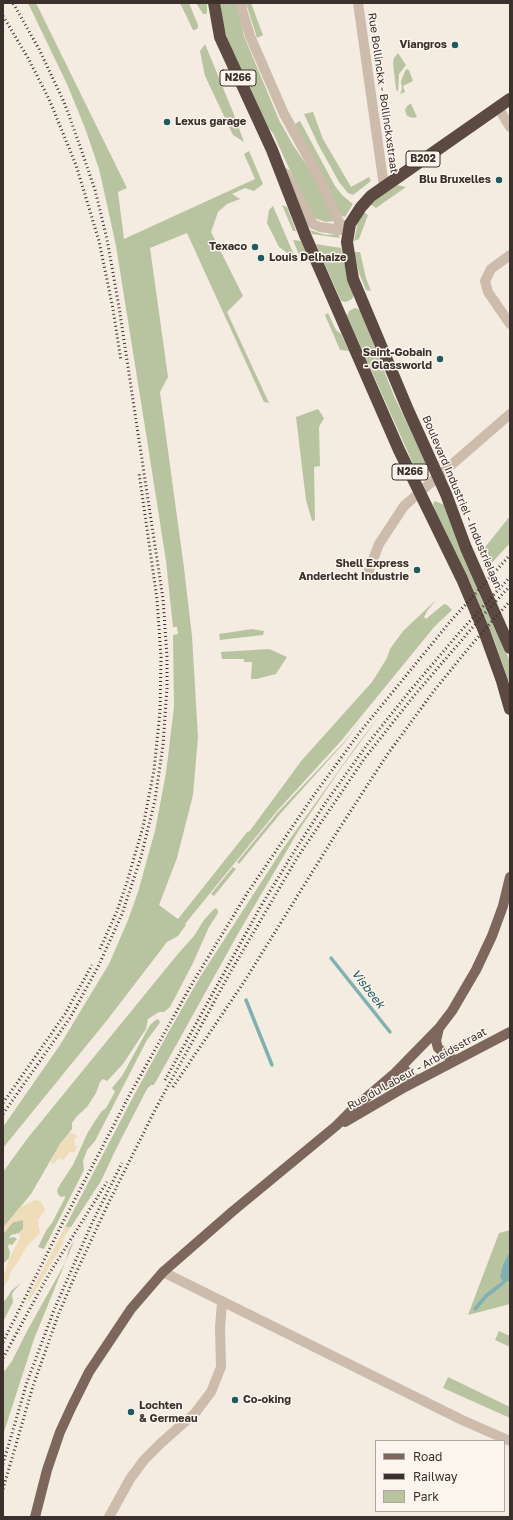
<!DOCTYPE html>
<style>
body{margin:0}
#map{position:relative;width:513px;height:1520px;overflow:hidden;background:#f4ebe1;font-family:"Golos Text",sans-serif}
canvas{display:block}
.frame{position:absolute;inset:0;border:4px solid #3b302b;pointer-events:none}
.legend{position:absolute;left:375px;top:1440px;width:130px;height:72px;box-sizing:border-box;background:#fbf5ee;border:1px solid #aea6a0;margin:0;padding:5px 7px;list-style:none;font-size:12px;color:#3b302b}
.legend li{display:flex;align-items:center;gap:8px;height:20px}
.legend b{width:20px;border:1px solid #aea6a0}
</style>
<div id="map">
<canvas width="513" height="1520"></canvas>
<div class="frame"></div>
<ul class="legend">
<li><b style="height:5px;background:#7d675c"></b>Road</li>
<li><b style="height:5px;background:#3b302b"></b>Railway</li>
<li><b style="height:11px;background:#b8c4a0"></b>Park</li>
</ul>
</div>
<script>
const g = document.querySelector('canvas').getContext('2d');
g.lineJoin = 'round';
function paint(path, color) { g.fillStyle = color; g.fill(path, 'evenodd'); }
const shape = rows => new Path2D(rows.map(r => 'M' + r).join(''));
function trace(path, color, width, dash) { g.strokeStyle = color; g.lineWidth = width; g.lineCap = dash ? 'butt' : 'round'; g.setLineDash(dash || []); g.stroke(path); }
function label(font, color, halo, rows, align = 'center') {
  g.font = font + ' "Golos Text",sans-serif'; g.lineWidth = 3; g.setLineDash([]); g.textBaseline = 'middle'; g.strokeStyle = halo; g.fillStyle = color; for (const [text, x, y, turn = 0] of rows) {
    g.save(); g.translate(x, y); g.rotate((+turn || 0) * Math.PI / 180); g.textAlign = isNaN(turn) ? turn : align; if (halo) g.strokeText(text, 0, 0); g.fillText(text, 0, 0); g.restore();
  }
}
paint(shape([
 [28,3,36,3,127,188,118,192,124,239,255,179,244,154,249,151,263,184,254,191,245,188,232,194,240,199,227,204,218,212,211,232,243,296,227,312,269,403,264,402,187,233,150,248,168,377,160,392,184,568,192,636,198,737,193,795,177,858,159,905,178,919,248,831,249,832,302,760,372,682,387,658,390,649,403,631,436,600,427,611,424,617,426,619,444,604,447,605,452,610,435,626,341,741,277,811,185,924,186,925,178,936,167,942,108,1019,3,1148,3,1127,60,1045,109,964,128,920,138,892,155,831,166,773,174,707,173,635,178,634,177,627,173,627,166,561,148,446,116,246,108,209,99,169,85,128,67,84],
 [180,3,189,3,198,25,198,28,195,30,193,30],
 [196,3,207,3,207,12,206,14,203,14],
 [220,3,236,3,244,36,279,120,293,145,314,176,334,221,326,222,314,218,298,188,273,133,265,125,232,51,223,27],
 [246,3,251,3,263,35,257,38],
 [205,44,233,112,244,142,233,135,205,76,200,51],
 [398,53,406,65,399,74,398,92,396,89,393,63,394,58],
 [406,69,409,70,413,81,403,86,405,92,400,94,402,89,401,81],
 [410,104,411,104,417,117,413,118,407,116,405,110,407,106],
 [313,112,323,139,351,187,369,177,371,181,353,195,348,193,339,182,318,144,304,114],
 [300,121,335,186,343,196,353,204,345,217,342,216,340,213,295,124],
 [397,185,406,187,376,208,370,204],
 [282,205,287,207,296,231,293,231],
 [273,206,294,255,290,255,279,247,267,223,269,210],
 [363,212,368,215,359,239,354,241,358,221],
 [310,230,326,235,338,234,340,238,312,234],
 [293,240,301,241,309,258,300,257],
 [316,244,341,248,348,281,354,295,352,299,346,302,341,301],
 [354,252,360,252,366,278,371,291,366,290,359,273],
 [355,308,360,310,394,396,426,463,422,469,418,471,415,468,347,316,349,311],
 [328,313,336,330,341,334,349,351,340,350,325,315],
 [318,409,324,418,319,427,320,466,314,467,315,520,312,521,306,500,296,417],
 [435,501,444,505,481,598,510,661,510,685,493,637,469,580,435,510,433,504],
 [510,516,510,543,488,567,482,551],
 [252,629,264,631,263,635,220,640,219,634],
 [269,649,287,657,276,674,256,679,251,679,252,662,244,662,244,659,222,659,221,652],
 [380,715,337,774,299,830,239,932,154,1085,151,1085,147,1089,116,1149,101,1181,71,1227,65,1227,133,1097,168,1033,200,977,282,850,357,745],
 [363,718,344,743,280,814,239,864,237,862,278,812,344,742],
 [233,867,236,869,214,896,211,894],
 [216,908,218,911,218,913,209,927,193,963,170,1007,164,1012,159,1012,148,1019,146,1029,123,1064,109,1079,107,1081,103,1079,100,1082,96,1093,87,1107,77,1116,72,1123,72,1129,60,1144,31,1194,3,1228,3,1172,27,1139,177,955,194,936,204,920,213,910],
 [157,1019,160,1021,159,1024,147,1040,95,1141,87,1150,83,1161,84,1170,44,1249,38,1247,47,1229,52,1223,65,1198,65,1196,61,1197,58,1194,57,1190,61,1183,73,1165,88,1132,101,1112,106,1108,115,1092,112,1088,122,1076,150,1025],
 [23,1220,23,1229,19,1233,11,1235,9,1238,14,1237,17,1239,12,1245,9,1244,8,1247,10,1252,9,1258,3,1264,3,1234,13,1222],
 [510,1230,510,1304,468,1315,499,1233],
 [74,1241,34,1339,3,1435,3,1373,12,1361,26,1333,65,1263,69,1249],
 [21,1283,13,1292,12,1295,13,1302,3,1322,3,1303,9,1295,11,1291],
 [499,1331,510,1336,510,1347,495,1340],
 [448,1377,510,1407,510,1418,443,1388]
]), '#b8c4a0');
paint(shape([
 [70,1132,78,1136,74,1140,75,1146,77,1147,74,1153,70,1151,64,1159,62,1160,59,1158,55,1163,52,1164,51,1161,60,1144],
 [35,1200,40,1201,45,1209,44,1212,38,1220,40,1233,26,1247,18,1262,10,1273,9,1279,3,1288,3,1275,6,1271,7,1263,20,1238,19,1233,23,1229,23,1220,13,1222,3,1234,3,1228,19,1208],
 [65,1227,71,1227,62,1240,64,1242,29,1301,27,1300]
]), '#efdcb8');
paint(shape([
 [510,1251,510,1281,504,1282,500,1277,503,1265]
]), '#7fb0b2');
trace(shape([
 [331,958,390,1032],
 [246,1000,272,1065],
 [475,1309,486,1296,504,1282]
]), '#7fb0b2', 3.5);
trace(shape([
 [241,3,242,10,250,36,284,114,320,179,339,222,348,231],
 [358,3,384,186],
 [498,107,510,127],
 [285,173,296,192,308,217,313,224,320,227,348,231],
 [510,255,491,269,485,281,488,292,510,324],
 [368,573,379,544,404,506,510,414],
 [163,1272,462,1420,510,1441],
 [109,1517,130,1479,144,1460,161,1443,195,1413,211,1392,221,1367,220,1328,222,1302]
]), '#cdbbac', 10);
trace(shape([
 [439,1028,436,1041,438,1048,450,1058,455,1060],
 [402,1067,416,1081],
 [345,1122,405,1087,510,1032],
 [35,1517,47,1470,60,1432,72,1406,89,1372,131,1309,163,1272,233,1211,336,1126,354,1108,395,1073,439,1028,452,1011,476,970,492,936,503,906,510,877]
]), '#7d675c', 10);
trace(shape([
 [214,3,220,37,272,150,305,235,399,450,462,579,484,631,502,681,510,709],
 [510,99,371,196,361,207,350,224,347,242,353,279,408,410,446,494,466,548,510,648]
]), '#5c4a42', 12);
trace(shape([
 [3,16,28,58,49,99,76,165,99,241,113,309,121,361],
 [100,949,117,911,127,882,143,827,154,770,160,712,161,657,157,599,139,473],
 [165,1080,261,906,292,855,326,802,369,742,409,692,459,633,510,577],
 [173,1087,244,982,339,829,387,755,433,692,472,644,510,601],
 [3,1103,65,1014,92,965],
 [3,1114,70,1018,98,967,122,914,141,857,155,800,163,745,167,688,167,657,163,599,119,307,107,239,95,190,80,146,64,102,39,49,13,3],
 [3,1342,62,1224,129,1096,193,982,248,892,314,795,360,732,449,623,510,555],
 [3,1358,49,1274,107,1182],
 [3,1464,27,1382,54,1310,92,1223,122,1163],
 [3,1489,33,1386,59,1313,77,1271,108,1204,156,1108,231,971,297,858,364,759,413,697,484,614,510,586]
]), '#3b302b', 3, [1, 3]);
for (const [x, y, r, color] of [
 [455,45,4,"#1f5a5e"],
 [167,122,4,"#1f5a5e"],
 [499,180,4,"#1f5a5e"],
 [255,247,4,"#1f5a5e"],
 [261,258,4,"#1f5a5e"],
 [440,359,4,"#1f5a5e"],
 [417,570,4,"#1f5a5e"],
 [235,1400,4,"#1f5a5e"],
 [131,1412,4,"#1f5a5e"]
]) { const dot = new Path2D(); dot.arc(x, y, r, 0, 2 * Math.PI); g.fillStyle = color; g.fill(dot); trace(dot, '#fbf5ee', 1.5); }
for (const [x, y, w] of [
 [238,78,36],
 [423,159,34],
 [410,472,36]
]) { const box = new Path2D(); box.roundRect(x - w / 2, y - 8, w, 16, 3); g.fillStyle = '#fbf5ee'; g.fill(box); trace(box, '#3b302b', 1); }
label('bold 10px', '#3b302b', null, [
 ["N266",238,78],
 ["B202",423,159],
 ["N266",410,472]
]);
label('bold 11px', '#3b302b', '#fbf5ee', [
 ["Viangros",447,45],
 ["Lexus garage",175,122,"left"],
 ["Blu Bruxelles",491,180],
 ["Texaco",247,247],
 ["Louis Delhaize",269,258,"left"],
 ["Saint-Gobain",432,353],
 ["- Glassworld",432,366],
 ["Shell Express",409,564],
 ["Anderlecht Industrie",409,577],
 ["Co-oking",243,1400,"left"],
 ["Lochten",139,1406,"left"],
 ["& Germeau",139,1419,"left"]
], 'right');
label('11px', '#3b302b', '#fbf5ee', [
 ["Rue Bollinckx - Bollinckxstraat",383,93,82],
 ["Boulevard Industriel - Industrielaan",462,502,67],
 ["Rue du Labeur - Arbeidsstraat",417,1069,-29]
]);
label('italic 12px', '#1f5a5e', '#fbf5ee', [
 ["Visbeek",368,989,52]
]);
</script>
